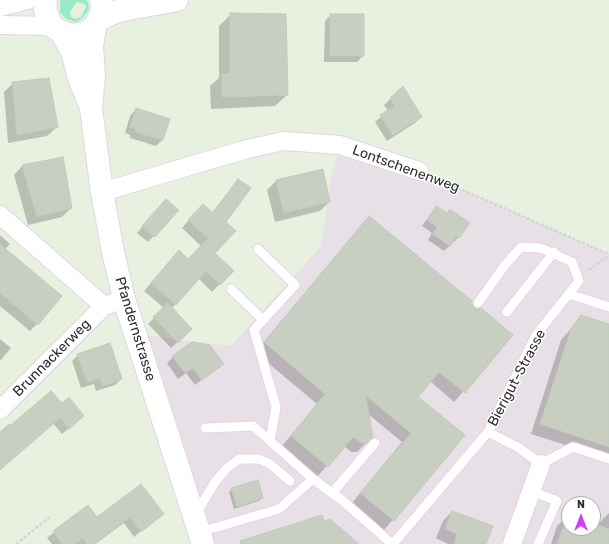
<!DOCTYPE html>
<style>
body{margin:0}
#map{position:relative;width:609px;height:544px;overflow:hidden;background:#e8f0df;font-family:Rubik,sans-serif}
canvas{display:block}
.north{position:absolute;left:561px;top:496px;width:40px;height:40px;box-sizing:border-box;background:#fff;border:1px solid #ababab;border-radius:50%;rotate:0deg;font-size:11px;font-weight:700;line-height:16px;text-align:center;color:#2e2e2e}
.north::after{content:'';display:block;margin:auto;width:14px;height:18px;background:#cf3eff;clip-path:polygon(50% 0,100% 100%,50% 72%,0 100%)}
</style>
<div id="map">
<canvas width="609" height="544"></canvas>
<div class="north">N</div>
</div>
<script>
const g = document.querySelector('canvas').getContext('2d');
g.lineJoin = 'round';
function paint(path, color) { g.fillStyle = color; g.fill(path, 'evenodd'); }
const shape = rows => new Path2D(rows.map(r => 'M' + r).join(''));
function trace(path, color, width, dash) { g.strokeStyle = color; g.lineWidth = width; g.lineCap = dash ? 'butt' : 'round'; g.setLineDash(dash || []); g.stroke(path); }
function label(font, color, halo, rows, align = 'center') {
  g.font = font + ' Rubik,sans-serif'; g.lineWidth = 3; g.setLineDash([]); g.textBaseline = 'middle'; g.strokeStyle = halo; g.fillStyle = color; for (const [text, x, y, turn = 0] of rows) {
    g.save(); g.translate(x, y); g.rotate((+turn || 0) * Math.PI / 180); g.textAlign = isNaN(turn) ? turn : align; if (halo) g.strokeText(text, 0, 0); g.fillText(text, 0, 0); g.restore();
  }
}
paint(shape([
 [340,145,420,171,609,254,609,544,203,544,135,334,231,346,321,246,331,177],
 [569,504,593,504,593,528,569,528]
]), '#e8e0e7');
paint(shape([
 [60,0,87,0,89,8,87,13,80,20,75,22,66,19,60,12],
 [77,2,85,4,86,7,81,17,75,19,71,17,70,12]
]), '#97ebc9');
paint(shape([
 [231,14,287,95,275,106,211,109,210,86,219,78,219,26],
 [331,15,363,56,357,62,324,62,325,21],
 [13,83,57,127,47,136,8,143,4,92],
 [402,88,421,117,415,123,387,141,375,122,388,111,384,105],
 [136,109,162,140,156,146,130,138,130,135,125,133,130,116],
 [23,165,71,208,62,217,28,225,14,175],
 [238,180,225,223,213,253,232,271,212,292,198,278,171,309,191,329,171,348,148,324,164,308,144,291,172,259,188,260,201,246,182,228,195,213,211,214],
 [276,181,329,202,320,211,275,222,267,190],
 [160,206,177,210,148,242,137,233],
 [436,207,446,214,468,223,458,238,444,251,428,240,432,233,422,226],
 [369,217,473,309,512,335,454,402,430,381,417,397,464,435,384,530,352,503,402,442,368,414,372,437,357,452,351,452,344,446,318,476,282,446,317,404,255,352],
 [0,235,10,244,5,249,37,324,30,331,0,306],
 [582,316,609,325,609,459,531,434,561,340],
 [0,339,11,348,0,361],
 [78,355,121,379,115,385,96,391,94,384,81,388,72,361],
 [173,357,223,364,195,385,186,373,178,379,167,363],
 [51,392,77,422,62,434,53,423,0,469,0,434],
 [232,489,262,498,259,501,234,509,229,492],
 [88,506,97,518,162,514,134,537,124,523,95,544,52,544,47,538],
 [452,512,485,544,448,544,436,538,443,521],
 [609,513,609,544,551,544,557,526,568,515,569,528,593,528,593,524,598,526,600,522]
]), '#0003');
const building = shape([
 [230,13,286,14,288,95,222,97,222,74,230,73,230,13],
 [330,14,364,14,364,56,330,56,330,14],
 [49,78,58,127,17,135,12,82,49,78],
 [403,86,422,117,393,135,380,115,395,106,390,98,403,86],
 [136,108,170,119,163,140,135,132,136,129,130,127,136,108],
 [63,157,72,208,37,217,22,165,63,157],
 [323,169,330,202,284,213,276,180,323,169],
 [238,179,251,188,226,222,236,231,215,253,234,271,220,285,206,271,176,305,151,283,179,250,188,259,208,238,188,220,203,204,213,213,238,179],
 [166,199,179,210,155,237,142,226,166,199],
 [436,206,447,213,450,209,470,223,459,238,456,237,450,246,433,234,437,227,427,220,436,206],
 [369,216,472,301,474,308,481,308,513,335,465,393,439,372,418,397,465,435,394,521,360,493,411,433,366,396,373,438,367,443,361,443,353,437,328,467,291,436,325,394,264,342,369,216],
 [0,244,62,296,38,325,0,293,0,244],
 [168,303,192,329,178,343,153,317,168,303],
 [581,315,609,324,609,447,540,424,571,329,581,315],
 [192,342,210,345,224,364,202,380,193,368,185,373,172,356,192,342],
 [110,343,122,379,103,386,100,378,87,382,77,354,110,343],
 [51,391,62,403,69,397,84,416,69,429,60,418,0,470,0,432,9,424,11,425,51,391],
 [258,480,263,498,237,507,231,488,258,480],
 [141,484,164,514,141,532,130,517,95,544,87,544,83,538,75,544,62,544,53,531,88,505,97,517,141,484],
 [452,511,493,526,486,544,454,544,457,534,445,529,452,511],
 [568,514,569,528,593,528,593,523,609,529,609,544,557,544,568,514],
 [322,515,324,521,330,519,359,544,241,544,240,541,322,515]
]);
paint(building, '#c8cfc2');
trace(building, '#c1ccb8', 1);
const lane = shape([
 [258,249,295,285,254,330,276,407,270,441],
 [231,289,263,320],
 [569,294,609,307],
 [478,303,505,265,521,247,541,248,572,262,579,281,536,335,488,432,519,448,541,464,573,447,609,459],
 [507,312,554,252],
 [205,428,253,426,313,479],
 [531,491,557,501,538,544],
 [332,493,375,443],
 [196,514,215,482,227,468,239,459,259,459,270,464,290,481],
 [200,532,279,509,313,479,343,501,392,544],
 [393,544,488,432]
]);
const street = shape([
 [0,7,28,0],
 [0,25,52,26],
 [102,192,247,149,284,141,340,145,419,171],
 [0,215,104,306],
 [0,410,104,306,124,299],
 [512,544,541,464]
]);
const secondary = shape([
 [46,0,45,10,52,26,61,32,73,35,85,33,95,26,102,12,101,0],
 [100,19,118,11,177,0],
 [95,26,92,47,94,75,91,108,102,192,113,252,124,299,203,544],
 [61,32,72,52,79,78,89,103]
]);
trace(lane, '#e2d4e7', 11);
trace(street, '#e2d4e7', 20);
trace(secondary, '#e2d4e7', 24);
trace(shape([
 [435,178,609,254],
 [589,270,609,256],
 [16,544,51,516]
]), '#d5d5d5', 2.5, [3, 2]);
trace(lane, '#fff', 9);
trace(street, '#fff', 18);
trace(secondary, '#fff', 22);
label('14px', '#2e2e2e', '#fff', [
 ["Lontschenenweg",406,169,20],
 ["Pfandernstrasse",135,329,73],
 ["Brunnackerweg",52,358,-45],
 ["Bierigut-Strasse",517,378,-62]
]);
</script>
